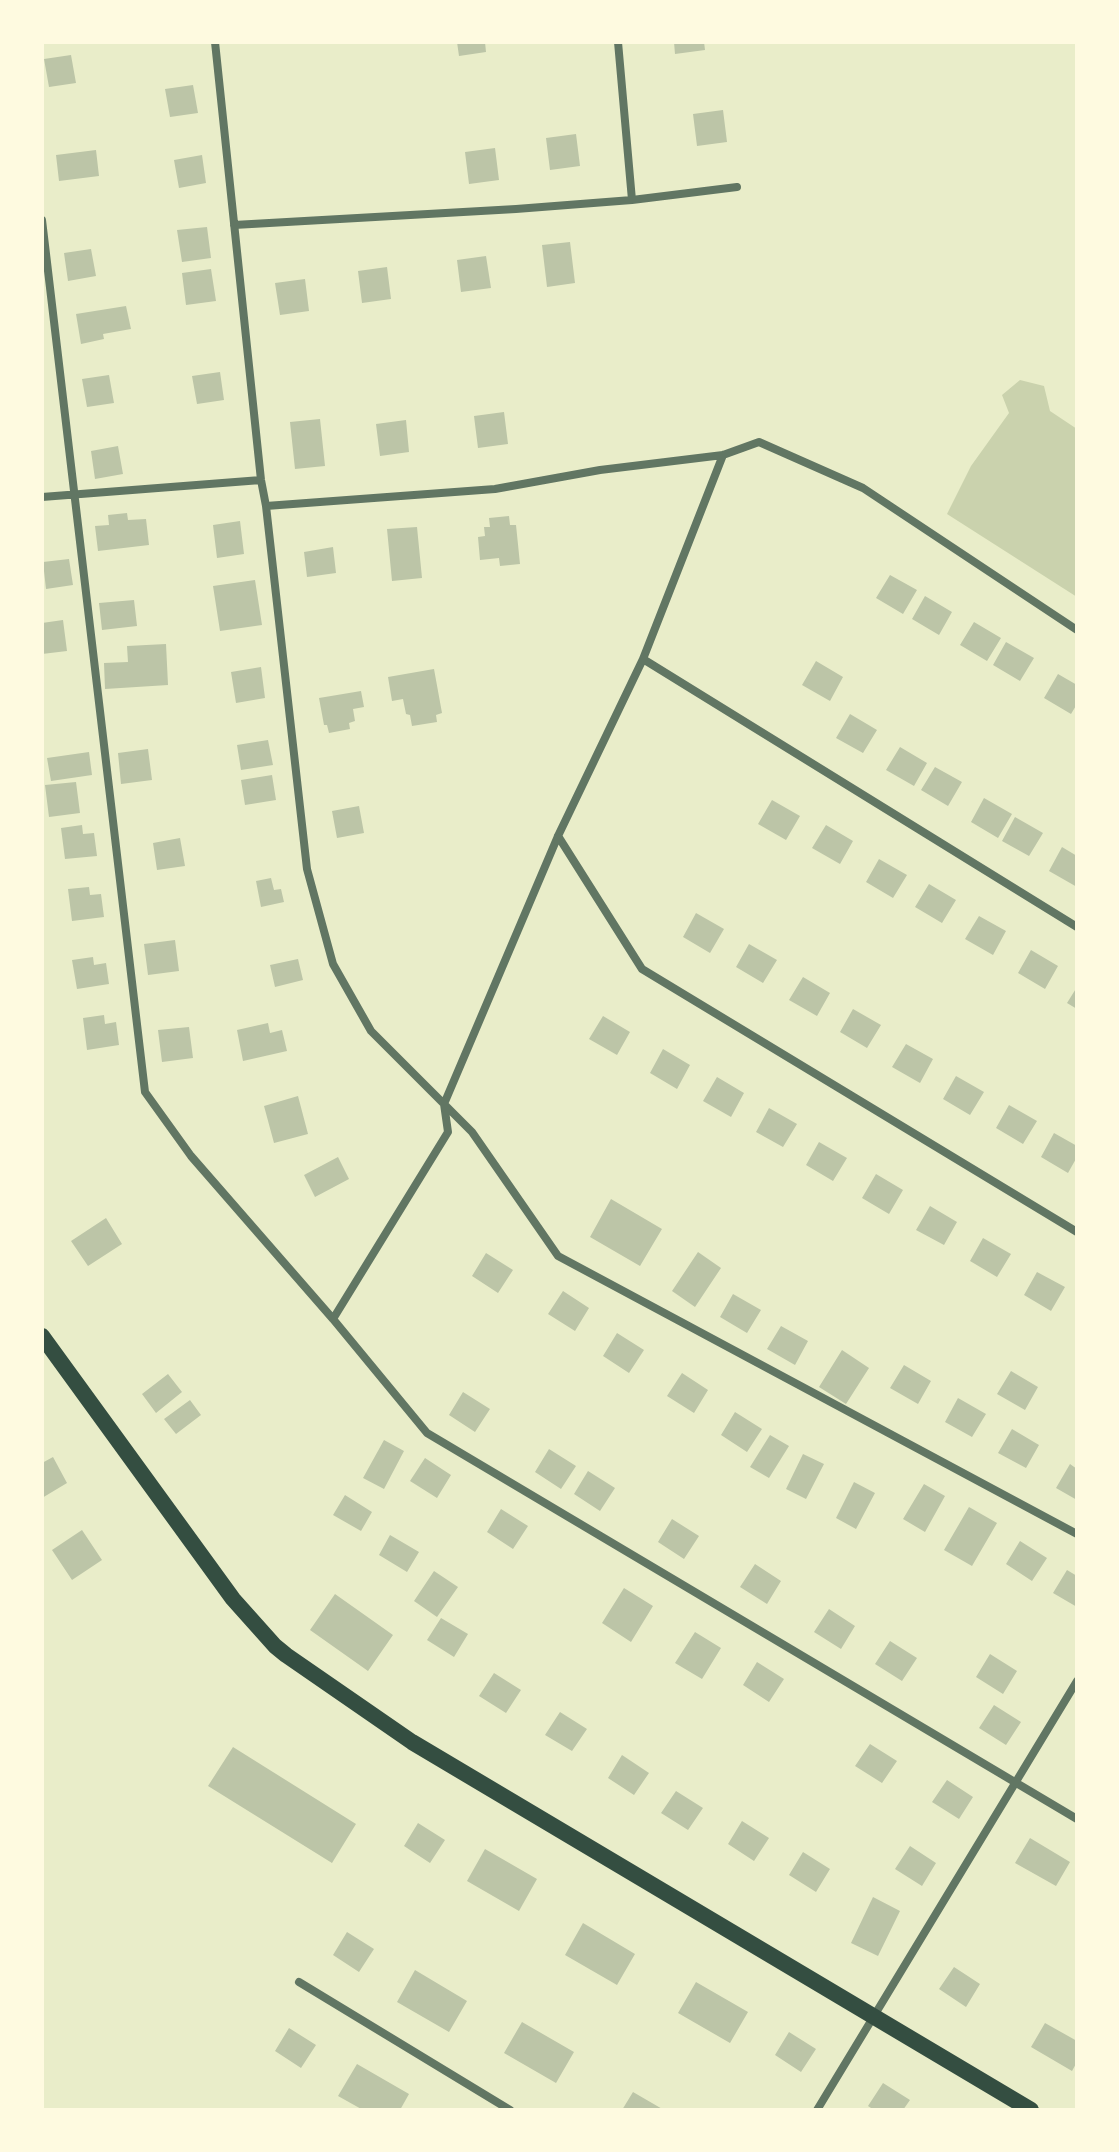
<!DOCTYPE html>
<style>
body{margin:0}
#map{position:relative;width:1119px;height:2152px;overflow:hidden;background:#e9edc9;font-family:"DejaVu Sans",sans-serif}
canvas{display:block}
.frame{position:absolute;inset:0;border:44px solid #fefae0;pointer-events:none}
</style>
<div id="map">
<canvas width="1119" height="2152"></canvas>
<div class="frame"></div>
</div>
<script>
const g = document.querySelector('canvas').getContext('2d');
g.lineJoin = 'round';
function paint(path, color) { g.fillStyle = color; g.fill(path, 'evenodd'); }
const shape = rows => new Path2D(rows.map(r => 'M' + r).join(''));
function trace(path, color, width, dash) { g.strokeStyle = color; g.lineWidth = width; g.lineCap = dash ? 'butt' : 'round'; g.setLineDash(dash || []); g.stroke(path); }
paint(shape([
 [1020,380,1044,386,1050,411,1077,429,1077,597,947,514,971,466,1009,413,1002,395]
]), '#cad2ad');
paint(shape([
 [457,42,485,42,486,52,459,56],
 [674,42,704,42,705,50,675,54],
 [71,55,76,83,49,87,44,59],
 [193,85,198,113,170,117,165,89],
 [723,110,727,142,697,146,693,114],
 [576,134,580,166,550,170,546,138],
 [495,148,499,180,469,184,465,152],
 [96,150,99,176,59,181,56,155],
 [202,155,206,183,179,188,174,160],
 [207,227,211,258,182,262,177,230],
 [570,242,575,283,547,287,542,245],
 [91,249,96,276,68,281,64,253],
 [486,256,491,288,461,292,457,260],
 [387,267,391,299,362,303,358,271],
 [211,269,216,301,186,305,182,273],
 [305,279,309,311,280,315,275,283],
 [126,306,131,329,103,334,104,339,81,344,76,314],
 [220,372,224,400,197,404,192,376],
 [109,375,114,403,87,407,82,379],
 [504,412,508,444,478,448,474,416],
 [320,419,325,466,295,469,290,422],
 [406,420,409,452,380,456,376,424],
 [118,446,123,474,95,479,91,451],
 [127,513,128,520,146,519,149,545,98,551,95,526,109,525,108,515],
 [509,516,510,525,516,525,520,564,500,566,499,558,480,560,478,537,485,536,484,527,490,527,489,518],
 [240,521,244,554,217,558,213,525],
 [417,527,422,578,392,581,387,529],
 [333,547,336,573,307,577,304,552],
 [69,559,73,585,46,589,43,562],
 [890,575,917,590,903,614,876,598],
 [255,580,262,625,220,631,213,586],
 [925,596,952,612,939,635,912,619],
 [134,600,137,626,102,630,99,603],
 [63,620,67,651,42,654,42,623],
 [974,622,1001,638,987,661,960,645],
 [1006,642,1034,658,1020,681,993,665],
 [166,644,168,685,105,689,104,663,128,662,127,646],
 [816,661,843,677,830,701,802,685],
 [261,667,265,698,236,703,231,672],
 [434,669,442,713,436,715,437,722,412,726,410,715,406,714,403,699,392,701,388,677],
 [1058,674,1077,685,1077,704,1071,714,1044,698],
 [361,691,364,707,353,709,355,721,349,723,350,729,329,733,327,725,324,725,319,698],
 [850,714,877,730,863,753,836,738],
 [268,740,273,765,241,770,237,745],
 [900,747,927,763,914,786,886,770],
 [148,749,152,780,121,784,118,753],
 [89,752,92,775,51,781,47,758],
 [935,767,962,782,948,806,921,790],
 [272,775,276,800,245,805,241,780],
 [76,782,80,813,49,817,45,785],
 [984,798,1012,814,998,838,971,822],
 [772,800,800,816,786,840,758,824],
 [359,806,364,833,337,838,332,811],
 [1015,817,1043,833,1029,856,1002,841],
 [82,825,83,834,94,833,97,856,65,859,61,828],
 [826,825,853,841,840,864,812,848],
 [180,838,185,866,157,870,153,843],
 [1062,847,1077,856,1077,887,1049,871],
 [879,859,907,875,893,898,866,882],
 [271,878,274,890,281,889,284,902,261,907,256,881],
 [929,884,956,900,942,923,915,907],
 [89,887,90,895,101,894,104,917,72,921,68,889],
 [696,913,724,929,710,953,683,937],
 [979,916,1006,931,993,955,965,939],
 [175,940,179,971,148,975,144,944],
 [749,944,777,960,763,983,736,967],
 [1031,950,1058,966,1045,989,1018,973],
 [93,957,94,965,106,963,109,984,77,989,72,960],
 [298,959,303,980,275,987,270,965],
 [803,977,830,993,817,1016,789,1000],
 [1077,987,1077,1009,1067,1003],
 [853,1009,881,1025,867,1048,840,1032],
 [104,1015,105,1024,116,1022,119,1045,87,1050,83,1018],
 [603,1016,630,1032,617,1055,589,1039],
 [268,1023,270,1033,282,1030,287,1051,243,1061,237,1030],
 [189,1027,193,1058,162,1062,158,1030],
 [906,1044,933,1059,920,1083,892,1067],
 [663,1049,690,1065,677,1089,650,1073],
 [956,1076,984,1092,970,1115,943,1099],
 [717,1077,744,1093,731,1117,703,1101],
 [298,1096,308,1134,274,1143,264,1106],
 [1009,1105,1037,1121,1023,1144,996,1128],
 [769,1108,797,1124,783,1147,756,1132],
 [1054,1133,1077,1146,1077,1157,1068,1173,1041,1157],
 [819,1142,847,1158,833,1181,806,1165],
 [338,1157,349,1179,315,1197,304,1175],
 [876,1174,903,1190,889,1214,862,1198],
 [611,1199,662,1229,640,1266,590,1237],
 [930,1206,957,1222,944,1245,916,1230],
 [106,1218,122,1244,88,1266,71,1241],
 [983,1238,1011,1254,997,1277,970,1261],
 [698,1252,721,1268,695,1307,672,1291],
 [486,1253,513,1270,498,1293,472,1276],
 [1037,1272,1065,1287,1051,1311,1024,1295],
 [563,1291,589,1308,575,1331,548,1314],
 [733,1294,761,1310,747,1333,720,1317],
 [781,1326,808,1341,795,1365,767,1349],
 [617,1333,644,1350,629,1373,603,1356],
 [842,1350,869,1368,846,1404,819,1387],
 [904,1365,931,1381,918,1404,890,1388],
 [1011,1371,1038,1387,1025,1410,997,1394],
 [682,1373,708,1390,694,1413,667,1396],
 [168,1374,182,1392,156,1413,142,1394],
 [463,1392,490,1409,475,1432,449,1415],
 [958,1398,986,1414,972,1437,945,1422],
 [190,1400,201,1415,176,1434,164,1419],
 [735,1412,762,1429,747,1452,721,1435],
 [1012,1429,1039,1445,1026,1468,998,1453],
 [770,1435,789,1446,769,1478,750,1467],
 [384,1440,404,1451,384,1489,363,1478],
 [549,1449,576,1466,561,1489,535,1472],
 [803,1454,824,1464,806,1499,786,1489],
 [53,1457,67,1483,42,1498,42,1463],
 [425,1458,451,1475,437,1498,410,1481],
 [1070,1464,1077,1469,1077,1500,1056,1488],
 [588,1471,615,1488,600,1511,574,1494],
 [854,1482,875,1493,856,1529,836,1518],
 [924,1484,945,1496,925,1532,903,1519],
 [345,1495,372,1512,361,1531,333,1515],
 [969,1507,997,1523,972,1566,944,1550],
 [501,1509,528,1526,513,1549,487,1532],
 [672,1519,699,1536,684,1559,658,1542],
 [82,1530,102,1560,72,1580,52,1550],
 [390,1535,419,1552,407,1572,379,1555],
 [1020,1541,1047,1558,1032,1581,1006,1564],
 [755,1564,781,1581,767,1604,740,1587],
 [1067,1570,1077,1576,1077,1607,1053,1593],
 [434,1571,458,1587,437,1617,414,1601],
 [624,1588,653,1606,631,1642,602,1623],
 [335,1594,393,1635,368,1671,310,1630],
 [829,1609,855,1626,841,1649,814,1632],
 [441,1618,468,1634,454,1657,427,1640],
 [695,1632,721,1648,702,1679,675,1663],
 [890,1641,917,1658,902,1681,875,1664],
 [990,1654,1017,1671,1003,1694,976,1677],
 [757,1662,784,1679,769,1702,743,1685],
 [494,1673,521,1690,506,1713,479,1696],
 [994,1705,1021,1722,1006,1745,979,1728],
 [560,1712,587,1729,572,1751,545,1735],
 [870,1744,897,1761,882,1783,855,1766],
 [233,1747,356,1824,332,1863,208,1786],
 [622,1755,649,1773,634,1795,608,1778],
 [947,1780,973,1797,959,1819,932,1802],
 [676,1791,703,1808,688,1830,661,1813],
 [742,1821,769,1838,754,1861,728,1844],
 [418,1823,445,1840,430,1863,404,1846],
 [1030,1838,1070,1862,1056,1886,1015,1863],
 [910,1846,936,1863,922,1886,895,1869],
 [485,1849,537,1879,519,1911,467,1881],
 [803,1852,830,1869,816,1892,789,1875],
 [873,1897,900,1911,878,1956,851,1943],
 [583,1923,635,1954,617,1985,565,1955],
 [347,1932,374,1949,359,1972,333,1955],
 [954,1967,980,1984,966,2007,939,1989],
 [415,1970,467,2001,449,2032,397,2002],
 [696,1982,748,2012,730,2043,678,2013],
 [522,2022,574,2052,556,2083,504,2053],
 [1045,2023,1077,2041,1077,2062,1072,2071,1031,2047],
 [289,2028,316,2045,301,2068,275,2051],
 [789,2032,816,2049,801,2072,775,2055],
 [357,2064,409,2094,400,2110,363,2110,338,2096],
 [883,2083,910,2100,903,2110,874,2110,868,2106],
 [633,2092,664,2110,622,2110]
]), '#bcc5a7');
trace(shape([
 [215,42,261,480,266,506,307,869,333,964,371,1031,472,1132,558,1256,1077,1534],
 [618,42,632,200],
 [42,220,145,1092,191,1156,333,1319,427,1433,1077,1819],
 [234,225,516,209,632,200,737,187],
 [42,497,261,480],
 [266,506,495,489,600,470,723,455,759,442,863,488,1077,630],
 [643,659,1077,927],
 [558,836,642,969,1077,1232],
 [333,1319,448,1132,444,1104,558,836,643,659,723,455],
 [299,1982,510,2110],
 [817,2110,1077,1681]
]), '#617663', 8);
trace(shape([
 [42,1336,233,1599,275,1646,286,1655,412,1742,1031,2110]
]), '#344e41', 16);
</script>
